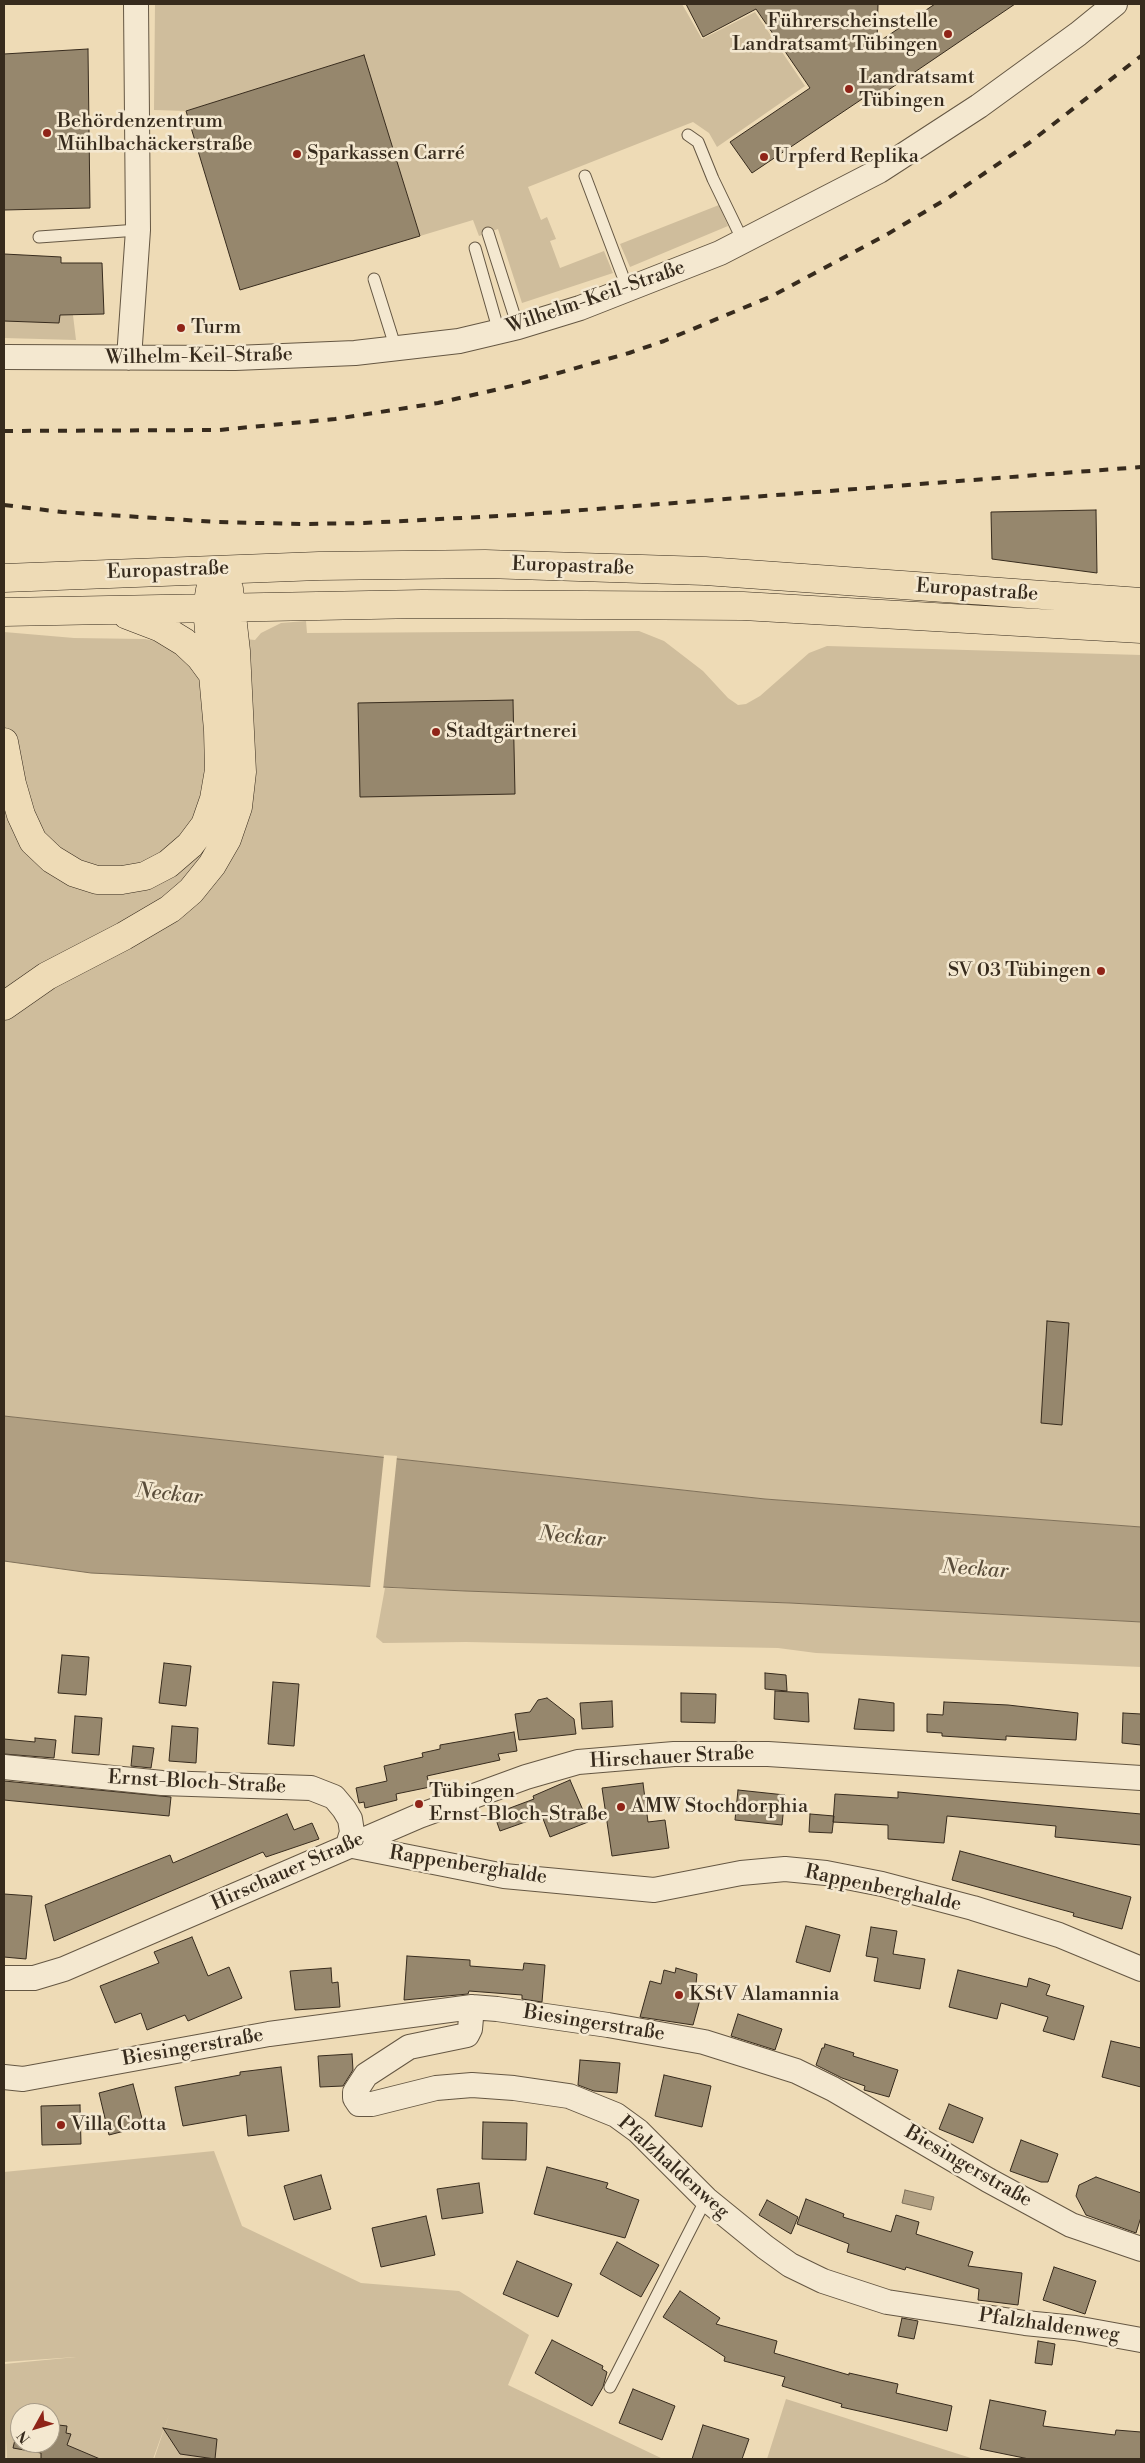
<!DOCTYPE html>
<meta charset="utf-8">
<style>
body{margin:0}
#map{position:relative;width:1145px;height:2463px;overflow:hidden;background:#eedbb6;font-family:"Libre Bodoni",serif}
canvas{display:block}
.frame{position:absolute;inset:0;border:5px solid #372b1d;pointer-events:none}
.north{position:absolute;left:10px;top:2403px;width:50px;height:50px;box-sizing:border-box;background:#f4e8d0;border:1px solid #a89c88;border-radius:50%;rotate:231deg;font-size:14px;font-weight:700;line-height:20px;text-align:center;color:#372b1d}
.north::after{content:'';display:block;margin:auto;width:18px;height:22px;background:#8f2418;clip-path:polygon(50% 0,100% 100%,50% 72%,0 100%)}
</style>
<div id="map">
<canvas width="1145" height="2463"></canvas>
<div class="frame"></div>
<div class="north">N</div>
</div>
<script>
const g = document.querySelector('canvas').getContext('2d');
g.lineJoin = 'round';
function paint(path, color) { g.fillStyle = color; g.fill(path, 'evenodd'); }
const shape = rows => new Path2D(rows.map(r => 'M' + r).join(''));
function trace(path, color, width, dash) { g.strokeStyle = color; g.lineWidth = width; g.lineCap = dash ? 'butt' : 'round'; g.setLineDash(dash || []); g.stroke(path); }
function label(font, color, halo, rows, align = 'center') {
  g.font = font + ' "Libre Bodoni",serif'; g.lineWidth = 5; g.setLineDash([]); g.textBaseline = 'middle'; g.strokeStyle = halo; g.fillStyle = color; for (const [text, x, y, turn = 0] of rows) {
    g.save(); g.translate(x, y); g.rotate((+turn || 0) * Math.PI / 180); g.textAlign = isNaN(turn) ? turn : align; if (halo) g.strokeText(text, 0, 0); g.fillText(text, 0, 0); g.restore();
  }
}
paint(shape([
 [155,4,682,4,702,39,755,12,805,86,717,147,709,133,693,122,528,187,541,220,547,217,556,239,550,241,560,268,604,251,613,273,522,303,498,229,479,236,473,220,420,236,364,55,186,111,154,110],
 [719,205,728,226,630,267,620,244],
 [4,299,33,305,72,307,76,340,4,338],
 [306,621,307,633,639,631,664,641,703,671,728,698,738,705,746,704,760,696,809,653,827,646,1141,655,1141,1527,765,1499,4,1416,4,632,74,638,145,639,160,642,235,638,255,640,261,633,281,623],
 [385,1588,790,1603,1141,1622,1141,1667,816,1653,778,1648,466,1642,383,1643,376,1637],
 [214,2151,242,2226,361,2283,459,2291,529,2335,508,2385,663,2459,154,2459,169,2415,153,2459,7,2459,7,2438,6,2459,4,2459,4,2364,76,2357,4,2362,4,2172],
 [20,2413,50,2413,50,2443,20,2443],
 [786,2399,974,2459,767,2459]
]), '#cfbd9c');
const water = shape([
 [4,1416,765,1499,1141,1527,1141,1622,790,1603,465,1591,91,1573,4,1561,4,1416],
 [905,2190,934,2197,931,2210,902,2203,905,2190]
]);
paint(water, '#b09f82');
trace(water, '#80715a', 1);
paint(shape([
 [384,1455,397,1456,383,1590,370,1589]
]), '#eedbb6');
const building = shape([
 [686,4,878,4,877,43,935,4,1015,4,878,97,874,91,752,173,730,142,810,88,756,9,703,37,686,4],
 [88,49,90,208,4,210,4,54,88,49],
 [364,55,420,236,240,290,186,111,364,55],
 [4,254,61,257,61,263,102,263,104,314,60,315,59,323,4,321,4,254],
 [1096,510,1097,573,992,559,991,512,1096,510],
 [513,700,515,794,360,797,358,703,513,700],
 [1047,1321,1069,1323,1062,1425,1041,1423,1047,1321],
 [62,1655,89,1657,86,1695,58,1693,62,1655],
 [164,1663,191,1666,186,1706,159,1703,164,1663],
 [765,1673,786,1675,787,1691,765,1689,765,1673],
 [273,1682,299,1684,294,1746,268,1744,273,1682],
 [775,1691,808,1693,809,1722,774,1719,775,1691],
 [681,1693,716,1694,715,1723,681,1722,681,1693],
 [547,1698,574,1719,576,1734,519,1740,515,1714,530,1712,538,1700,547,1698],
 [859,1699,894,1703,894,1731,854,1729,859,1699],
 [612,1701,613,1727,582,1729,580,1703,612,1701],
 [944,1702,1008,1705,1078,1713,1076,1740,1006,1736,1006,1740,942,1736,942,1733,927,1732,927,1714,943,1715,944,1702],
 [1123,1713,1141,1714,1141,1745,1122,1743,1123,1713],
 [75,1716,102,1718,99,1755,72,1753,75,1716],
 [172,1726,198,1728,196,1763,169,1761,172,1726],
 [514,1732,517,1751,498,1754,500,1760,427,1776,430,1787,396,1794,397,1800,365,1808,364,1802,359,1803,356,1788,387,1781,384,1766,423,1757,422,1753,440,1749,440,1745,514,1732],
 [35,1738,56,1740,54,1758,4,1754,4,1739,35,1742,35,1738],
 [133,1746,154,1748,151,1768,131,1766,133,1746],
 [570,1780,588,1822,550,1837,542,1816,500,1831,494,1814,534,1799,533,1796,570,1780],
 [4,1781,171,1797,169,1816,4,1800,4,1781],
 [643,1783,648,1822,665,1820,669,1848,612,1856,602,1788,643,1783],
 [738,1790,785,1795,782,1825,735,1820,738,1790],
 [898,1792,1141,1814,1141,1845,1055,1837,1056,1826,947,1816,944,1843,888,1839,888,1825,833,1822,835,1794,898,1798,898,1792],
 [287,1814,294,1830,312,1823,319,1839,266,1857,263,1852,54,1941,45,1905,170,1855,173,1863,287,1814],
 [810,1814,834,1816,832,1833,809,1832,810,1814],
 [960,1851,1131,1897,1122,1929,1073,1916,1074,1913,952,1880,960,1851],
 [4,1894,32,1896,26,1959,4,1957,4,1894],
 [806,1926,840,1935,830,1972,796,1962,806,1926],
 [871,1927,897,1931,893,1954,925,1959,920,1989,874,1981,878,1958,866,1956,871,1927],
 [192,1937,208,1976,229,1967,242,1998,188,2021,185,2015,147,2030,141,2013,115,2023,100,1986,159,1963,154,1952,192,1937],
 [407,1956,470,1960,470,1966,523,1970,524,1963,545,1965,542,2002,522,1999,522,1995,469,1991,468,1994,404,2000,407,1956],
 [331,1968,332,1983,338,1982,340,2007,295,2010,290,1971,331,1968],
 [676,1968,697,1974,695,1994,701,1996,693,2025,640,2017,650,1981,661,1984,664,1970,675,1973,676,1968],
 [958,1970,1027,1987,1029,1978,1050,1985,1046,1995,1084,2006,1074,2040,1043,2031,1048,2017,1001,2003,997,2019,949,2007,958,1970],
 [738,2014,782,2029,775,2050,731,2036,738,2014],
 [1111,2041,1141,2048,1141,2087,1102,2077,1111,2041],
 [825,2044,854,2053,853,2056,898,2070,889,2097,864,2090,865,2086,842,2078,816,2065,822,2048,824,2048,825,2044],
 [352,2054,353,2070,343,2086,320,2087,318,2056,352,2054],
 [580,2060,620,2063,617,2093,594,2091,578,2085,580,2060],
 [281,2067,289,2131,248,2136,246,2115,183,2126,175,2087,240,2075,240,2072,281,2067],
 [664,2075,711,2086,702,2127,655,2116,664,2075],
 [133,2084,144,2126,109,2135,99,2093,133,2084],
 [949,2104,983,2118,973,2143,939,2129,949,2104],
 [80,2105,81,2144,42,2145,41,2106,80,2105],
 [483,2122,527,2123,526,2160,482,2159,483,2122],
 [1021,2140,1058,2154,1048,2182,1041,2182,1010,2171,1021,2140],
 [547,2167,608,2183,606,2188,639,2200,625,2238,534,2214,547,2167],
 [321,2175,331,2209,294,2220,284,2186,321,2175],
 [1096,2177,1141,2193,1141,2217,1136,2233,1086,2215,1076,2196,1079,2185,1096,2177],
 [479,2183,483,2213,442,2219,437,2189,479,2183],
 [806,2199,844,2214,843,2217,891,2232,896,2215,919,2222,916,2234,973,2252,968,2266,1022,2273,1018,2305,978,2300,979,2289,906,2267,905,2270,847,2252,849,2244,797,2224,806,2199],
 [767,2200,798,2217,791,2234,759,2215,767,2200],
 [426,2216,435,2255,381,2267,372,2228,426,2216],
 [617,2242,659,2265,641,2297,600,2274,617,2242],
 [517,2261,572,2284,558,2317,503,2294,517,2261],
 [1054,2267,1096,2281,1085,2314,1043,2300,1054,2267],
 [680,2291,720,2318,716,2324,777,2341,774,2353,849,2375,849,2373,898,2384,896,2393,952,2406,947,2431,841,2407,842,2404,782,2386,785,2377,724,2361,725,2357,663,2317,680,2291],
 [902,2318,918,2321,914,2339,898,2336,902,2318],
 [552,2340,603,2366,602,2369,607,2372,603,2387,592,2406,535,2373,552,2340],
 [1038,2341,1055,2344,1052,2365,1035,2363,1038,2341],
 [633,2389,675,2406,662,2440,619,2423,633,2389],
 [990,2400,1046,2411,1043,2426,1115,2435,1116,2430,1141,2432,1141,2459,1029,2459,980,2449,990,2400],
 [19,2423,20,2443,50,2443,50,2424,67,2426,66,2433,71,2434,67,2445,100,2459,41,2459,41,2453,13,2448,19,2423],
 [703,2425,749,2439,742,2459,692,2459,703,2425],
 [163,2428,217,2439,215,2459,180,2454,163,2428]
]);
paint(building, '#96876d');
trace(building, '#372b1d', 1);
const lane = shape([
 [688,135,698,142,713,179,743,241],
 [585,176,628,290],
 [488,233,518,327],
 [39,237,138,230],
 [475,248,499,332],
 [374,279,396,349],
 [610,2387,706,2199]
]);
const street = shape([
 [4,357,235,358,355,353,459,341,518,327,580,308,720,253,879,171,979,106,1078,34,1115,4],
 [129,358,138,230,136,4],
 [4,1767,162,1783,311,1788,334,1797,344,1809,350,1819,352,1832,348,1845],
 [348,1845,504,1876,654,1890,741,1873,785,1869,826,1873,882,1884,973,1908,1059,1935,1141,1969],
 [4,1978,34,1978,64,1969,419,1816,526,1777,578,1762,674,1754,768,1754,1141,1778],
 [472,2007,470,2029,467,2035,409,2047,366,2075,355,2092,355,2098,359,2104,372,2104,436,2088,472,2085,514,2088,569,2096,616,2115,638,2131,706,2199,765,2247,790,2265,823,2281,887,2302,1025,2323,1075,2328,1141,2340],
 [4,2077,23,2079,269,2034,472,2007,497,2009,608,2025,704,2042,796,2071,833,2089,988,2180,1071,2225,1141,2249]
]);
const primary = shape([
 [4,578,319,566,485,564,705,571,1141,602],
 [4,612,422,604,743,606,1141,629],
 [127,615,161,628,184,642,200,657,214,676],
 [4,742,12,784,21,815,33,841,52,859,75,873,97,880,122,880,145,876,168,864,190,845,205,825,214,799,219,770,218,730,207,608,210,590],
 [4,1006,47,976,124,936,170,909,191,891,212,865,227,839,238,807,242,772,236,651,229,589]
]);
trace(lane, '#655743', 13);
trace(street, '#655743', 26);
trace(primary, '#372b1d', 29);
trace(lane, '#f4e8d0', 11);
trace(street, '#f4e8d0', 24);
trace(primary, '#eedbb6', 28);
trace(shape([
 [4,431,219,430,335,419,438,403,516,385,629,353,664,341,772,296,886,235,948,198,1029,143,1141,56],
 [4,505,62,512,217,522,302,524,364,523,518,515,1141,467]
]), '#372b1d', 4, [9, 9]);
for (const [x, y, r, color] of [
 [948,34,5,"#8f2418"],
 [849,89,5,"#8f2418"],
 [47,133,5,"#8f2418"],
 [297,154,5,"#8f2418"],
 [764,157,5,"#8f2418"],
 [181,328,5,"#8f2418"],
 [436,732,5,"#8f2418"],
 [1101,971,5,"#8f2418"],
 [419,1804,5,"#8f2418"],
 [621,1807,5,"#8f2418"],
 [679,1995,5,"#8f2418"],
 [61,2125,5,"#8f2418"]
]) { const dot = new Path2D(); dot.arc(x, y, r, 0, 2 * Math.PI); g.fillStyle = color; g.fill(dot); trace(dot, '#f4e8d0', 2); }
label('20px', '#372b1d', '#f4e8d0', [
 ["Führerscheinstelle",938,22,"right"],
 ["Landratsamt Tübingen",938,45,"right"],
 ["Landratsamt",859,78],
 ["Tübingen",859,101],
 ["Behördenzentrum",57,122],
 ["Mühlbachäckerstraße",57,145],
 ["Sparkassen Carré",307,154],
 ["Urpferd Replika",774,157],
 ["Turm",191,328],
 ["Stadtgärtnerei",446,732],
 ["SV 03 Tübingen",1091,971,"right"],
 ["Tübingen",429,1792],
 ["Ernst-Bloch-Straße",429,1815],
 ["AMW Stochdorphia",631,1807],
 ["KStV Alamannia",689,1995],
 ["Villa Cotta",71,2125]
], 'left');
label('20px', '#372b1d', '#f4e8d0', [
 ["Wilhelm-Keil-Straße",596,298,-19],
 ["Wilhelm-Keil-Straße",199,357,-1],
 ["Europastraße",573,567,2],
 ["Europastraße",168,571,-2],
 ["Europastraße",977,591,4],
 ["Hirschauer Straße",672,1758,-3],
 ["Ernst-Bloch-Straße",197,1783,3],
 ["Rappenberghalde",468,1866,9],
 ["Hirschauer Straße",288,1872,-24],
 ["Rappenberghalde",883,1889,12],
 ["Biesingerstraße",594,2024,9],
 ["Biesingerstraße",193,2048,-10],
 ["Biesingerstraße",968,2167,30],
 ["Pfalzhaldenweg",673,2168,42],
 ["Pfalzhaldenweg",1049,2326,8]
]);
label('italic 21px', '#5b4e3b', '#f4e8d0', [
 ["Neckar",169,1495,6],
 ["Neckar",572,1538,6],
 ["Neckar",975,1570,4]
]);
</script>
